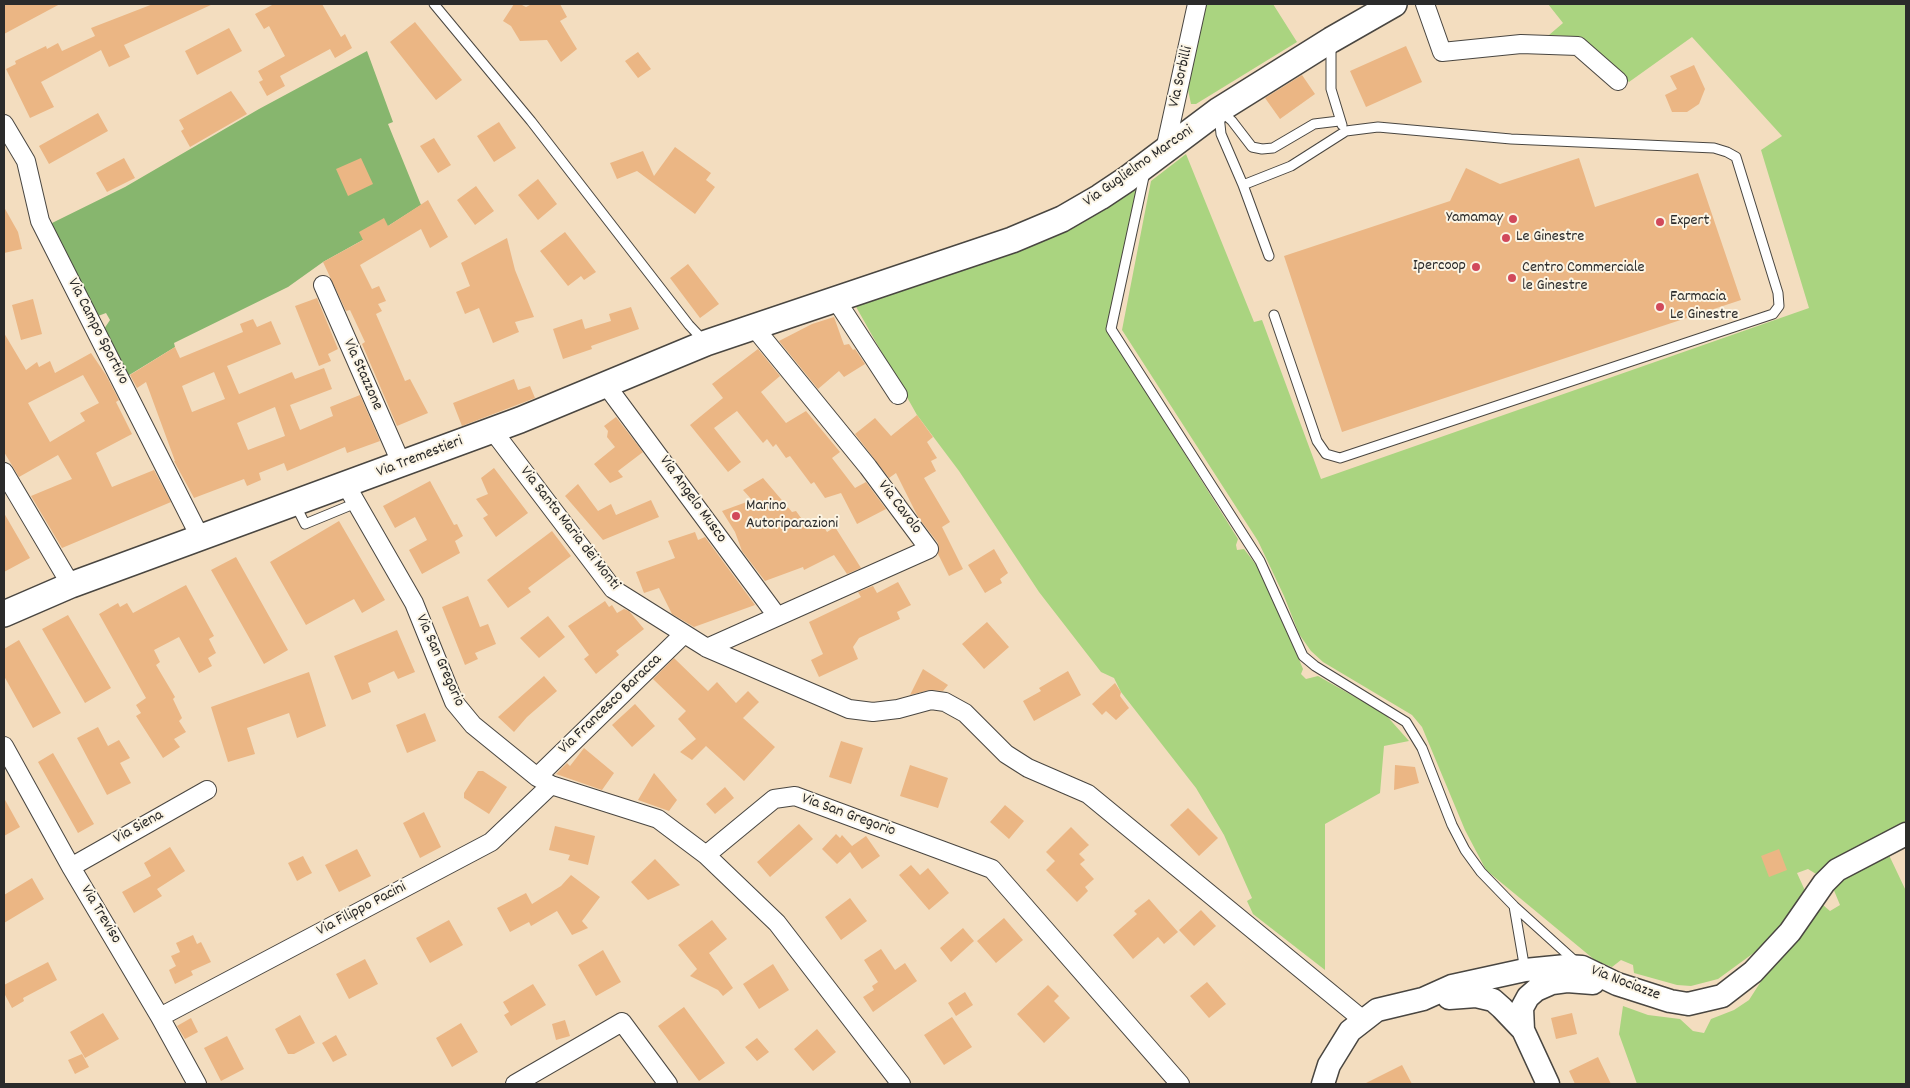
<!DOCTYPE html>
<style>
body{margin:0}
#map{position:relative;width:1910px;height:1088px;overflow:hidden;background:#f3ddbf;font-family:Dekko,sans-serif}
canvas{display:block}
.frame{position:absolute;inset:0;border:5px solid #2b2b2b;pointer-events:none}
</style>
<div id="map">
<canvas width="1910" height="1088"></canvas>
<div class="frame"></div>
</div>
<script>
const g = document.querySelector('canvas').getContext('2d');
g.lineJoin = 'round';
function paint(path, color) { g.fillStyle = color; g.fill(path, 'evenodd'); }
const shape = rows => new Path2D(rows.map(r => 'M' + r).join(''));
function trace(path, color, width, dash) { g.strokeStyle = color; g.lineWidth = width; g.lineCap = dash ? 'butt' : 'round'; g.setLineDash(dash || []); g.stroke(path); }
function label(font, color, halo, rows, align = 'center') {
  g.font = font + ' Dekko,sans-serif'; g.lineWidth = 4; g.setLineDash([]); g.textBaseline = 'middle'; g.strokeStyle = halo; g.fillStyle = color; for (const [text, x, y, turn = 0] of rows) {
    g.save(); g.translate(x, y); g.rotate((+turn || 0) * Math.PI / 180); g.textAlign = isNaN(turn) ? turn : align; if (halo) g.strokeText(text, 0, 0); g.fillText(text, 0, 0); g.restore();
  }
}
paint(shape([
 [1203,4,1273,4,1297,42,1196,104,1191,104,1187,85],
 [1548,4,1906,4,1906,826,1821,877,1808,869,1797,873,1807,895,1766,944,1718,979,1691,986,1677,985,1634,973,1633,965,1621,960,1612,967,1596,961,1486,870,1465,830,1422,727,1412,715,1323,662,1311,651,1299,634,1284,596,1258,541,1122,330,1151,181,1186,154,1254,322,1262,320,1321,479,1809,308,1761,150,1782,136,1692,37,1629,82,1582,37,1549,35,1563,23],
 [1137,186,1138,193,1107,325,1110,334,1238,539,1236,545,1237,550,1244,549,1257,566,1298,657,1303,669,1301,674,1306,679,1318,676,1385,714,1409,741,1384,746,1380,793,1325,824,1325,970,1253,914,1247,901,1252,898,1224,835,1196,788,1121,692,1114,678,1101,672,1039,592,959,471,917,415,855,305],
 [1888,853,1906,891,1906,1084,1637,1084,1619,1034,1623,1006,1648,1015,1680,1019,1693,1031,1704,1033,1711,1019,1734,1010,1749,1000,1767,972,1823,905,1830,911,1840,905,1833,888,1841,876]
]), '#aad480');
paint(shape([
 [367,51,393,122,388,124,421,205,388,226,323,262,288,287,174,343,175,347,126,377,104,329,110,320,106,313,98,316,91,312,50,224,125,187,259,109]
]), '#87b66e');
paint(shape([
 [4,4,60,4,4,34],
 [153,4,213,4,124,45,130,57,109,67,101,50,41,82,54,107,30,118,6,69,16,64,15,61,46,46,47,49,58,43,62,51,95,36,91,28],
 [274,4,322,4,341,37,345,34,352,48,335,58,330,49,280,76,285,86,267,96,259,82,263,80,258,71,285,56,269,26,264,29,255,14],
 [514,4,520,4,526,7,532,4,560,4,567,17,560,21,577,49,561,62,547,40,520,41,511,26,503,21],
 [415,22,462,80,436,100,390,42],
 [229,28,242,51,197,75,185,51],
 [1406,46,1422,82,1366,107,1350,71],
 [638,52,651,69,638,78,625,61],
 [1694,65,1705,89,1699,104,1687,112,1672,112,1665,95,1677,89,1670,76],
 [1302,75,1315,94,1280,119,1265,98],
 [231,91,247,114,190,147,181,131,184,129,179,120],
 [98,113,108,131,49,164,39,146],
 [499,122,516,148,494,162,477,136],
 [434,138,451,165,438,173,420,146],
 [675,147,711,173,706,180,715,187,695,214,637,171,617,179,610,163,643,151,654,176],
 [124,158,135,178,107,192,96,173],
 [361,158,373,184,348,196,336,169],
 [1579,158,1595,207,1698,173,1741,300,1342,432,1284,256,1450,201,1466,168,1500,184],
 [538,179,557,204,538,220,518,195],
 [476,186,494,211,475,225,457,200],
 [428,200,448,237,430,248,421,229,360,265,372,289,379,286,386,301,378,304,382,311,376,314,405,381,410,379,428,413,397,426,362,344,365,342,350,310,346,311,323,262,363,240,359,232,384,218,388,226],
 [4,207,18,232,22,249,4,253],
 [565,232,596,272,584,280,581,276,568,286,540,251],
 [507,238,515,270,534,317,515,322,519,332,493,343,479,308,465,314,456,292,470,286,461,263],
 [688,264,719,304,700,318,670,278],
 [317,298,338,349,328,354,331,361,319,366,295,306],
 [33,299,42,334,21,340,12,305],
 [631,307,639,329,591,346,592,349,563,359,553,329,582,319,585,329,611,321,609,314],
 [834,317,844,345,849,344,853,350,855,349,865,364,844,377,839,371,818,389,779,341,812,324],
 [253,319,257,327,271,321,281,344,227,366,239,394,292,372,295,379,324,368,332,389,290,405,300,430,333,416,330,407,360,395,380,441,347,453,345,447,287,471,284,463,259,473,261,480,247,486,244,479,194,498,174,461,175,461,146,382,137,388,130,375,175,347,180,358,243,332,240,324],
 [214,372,225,399,192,412,182,386],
 [275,407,285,436,248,450,237,423],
 [4,333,26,370,37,362,39,367,50,361,55,373,91,353,106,375,119,400,116,402,132,434,96,453,112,487,154,470,171,502,62,548,31,496,72,479,58,455,19,477,4,452],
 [83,375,99,403,80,413,85,421,50,442,28,403],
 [758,349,780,376,761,392,786,423,806,411,840,452,832,458,855,488,866,482,886,509,857,524,841,493,825,498,814,482,811,484,790,456,786,458,776,444,773,447,767,439,763,443,737,411,714,428,741,462,728,472,690,425,723,398,712,384],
 [514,379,518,390,530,386,535,398,462,426,453,403],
 [917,415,933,437,927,442,937,458,931,461,936,471,924,478,950,522,942,527,963,569,949,576,938,554,938,543,918,517,896,473,889,478,855,434,875,418,891,436],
 [616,417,643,452,618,471,623,477,610,483,594,464,615,447,607,437,608,431,604,426],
 [494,468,528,513,496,537,483,518,488,515,476,499,488,494,481,478],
 [763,478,792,512,796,511,809,529,821,522,827,532,835,527,861,568,847,574,834,555,804,570,803,567,765,581,742,551,735,532,722,511,752,500,743,490],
 [430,481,454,525,457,524,463,536,455,541,460,553,422,574,409,550,427,540,415,517,395,528,383,506],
 [578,484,598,511,611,504,616,515,651,500,659,517,603,540,565,496],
 [4,513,30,558,4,572],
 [339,521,385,600,362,613,354,599,306,625,270,562],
 [552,531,571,556,528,588,531,592,508,608,487,580],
 [695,532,698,540,705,537,755,605,694,627,672,614,659,588,644,593,636,572,675,558,668,541],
 [994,549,1008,573,1000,579,1002,583,985,593,968,565],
 [236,557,288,650,264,664,211,570],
 [898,582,911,605,897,612,900,619,859,638,853,647,858,659,819,677,811,660,823,654,809,622,861,597,858,592,873,586,877,593],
 [186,585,214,636,209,639,216,653,208,658,212,666,199,673,179,637,154,650,160,662,156,665,175,697,173,699,182,718,179,721,186,732,174,739,180,747,163,758,136,716,141,713,136,705,146,698,99,614,118,603,120,607,127,603,133,613],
 [468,596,480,627,488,624,496,644,475,653,478,659,465,665,442,607],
 [605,601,609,607,612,605,617,613,624,609,629,611,644,629,616,651,619,655,596,674,584,659,589,655,568,626],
 [68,615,111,688,85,703,42,629],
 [548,616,565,637,539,658,520,638],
 [987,622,1009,647,984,669,962,644],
 [397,630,415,672,398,679,394,671,368,683,371,692,352,700,334,656],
 [19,640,61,713,33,728,4,676,4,649],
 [674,658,708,691,717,682,736,703,748,691,759,702,743,718,775,747,744,781,706,746,692,760,680,752,696,739,678,719,686,711,653,679],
 [923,669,948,685,943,691,929,690,910,695],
 [1068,671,1081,695,1034,721,1023,701,1041,691,1039,688],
 [309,672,326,726,297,738,289,713,247,728,255,754,228,762,211,707],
 [544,676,557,691,527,717,514,732,498,717],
 [1115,683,1121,692,1120,696,1129,708,1116,720,1106,711,1102,715,1092,704],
 [635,704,655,726,632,747,612,725],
 [425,713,436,741,407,753,396,725],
 [98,727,108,746,119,740,130,758,120,763,131,783,107,795,77,738],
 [841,741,863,748,851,784,829,777],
 [584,748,614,773,602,790,556,774,567,763,570,766],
 [53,753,94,824,78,833,38,762],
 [910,765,948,778,938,808,900,796],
 [1395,765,1415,767,1419,783,1394,790],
 [478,771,483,771,507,787,489,814,464,798,464,793],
 [654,773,677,800,669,811,638,800],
 [725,787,734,798,715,814,706,804],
 [4,798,20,827,4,836],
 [1005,805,1024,821,1009,839,990,822],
 [1188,808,1218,838,1199,856,1170,825],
 [424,812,441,847,420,858,403,823],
 [799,824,813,839,770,877,757,862],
 [555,826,595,836,588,865,568,860,570,855,549,850],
 [1071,827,1089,845,1079,854,1085,860,1080,864,1094,879,1085,887,1088,891,1077,902,1046,870,1055,861,1046,852],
 [836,834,840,838,842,835,852,846,866,836,880,856,862,869,850,852,837,864,822,849],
 [170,847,185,871,157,889,162,896,134,913,122,892,151,876,144,863],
 [357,849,371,876,339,892,325,865],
 [1779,849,1787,870,1769,877,1761,856],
 [303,856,312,873,297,881,288,863],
 [655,859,680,885,648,900,631,882],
 [911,865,920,875,928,868,949,893,929,910,899,875],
 [571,875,600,897,582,921,588,928,572,935,557,911,531,926,529,922,510,932,497,908,526,893,532,904,561,886],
 [32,878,44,899,4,923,4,895],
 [850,898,867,921,841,940,825,917],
 [1149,899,1178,932,1164,944,1158,937,1133,959,1113,935,1137,914,1134,911],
 [1201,910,1216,926,1194,946,1179,930],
 [1004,918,1023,940,996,963,977,941],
 [449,920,463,945,430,963,416,938],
 [712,920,727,939,709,953,733,988,723,996,718,990,690,976,697,969,678,945],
 [963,928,974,941,951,962,940,948],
 [193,935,197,944,201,942,211,962,191,971,193,975,175,984,169,970,176,966,171,956,180,952,176,943],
 [881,949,895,970,905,963,917,981,873,1012,863,997,874,990,872,986,878,982,864,960],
 [603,950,621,982,596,996,578,965],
 [365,959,378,984,349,999,336,974],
 [48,962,57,980,23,998,24,1001,12,1008,4,993,4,985],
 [773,964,789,990,759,1009,743,984],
 [1207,982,1226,1004,1209,1018,1190,996],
 [533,984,546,1005,511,1026,504,1015,509,1012,503,1002],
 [1048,985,1059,996,1054,1001,1070,1018,1044,1043,1017,1014],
 [965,992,973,1005,956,1016,948,1003],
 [684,1007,725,1063,699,1081,658,1026],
 [103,1013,119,1039,85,1058,70,1032],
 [1572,1013,1577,1034,1556,1039,1551,1018],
 [300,1015,315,1043,294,1054,288,1054,275,1029],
 [952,1017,972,1047,944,1065,924,1035],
 [191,1018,198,1032,185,1039,177,1026],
 [565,1020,570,1036,556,1040,552,1024],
 [461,1023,478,1052,452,1067,436,1038],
 [817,1029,836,1052,813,1071,794,1049],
 [336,1035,347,1055,333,1062,322,1043],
 [227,1036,244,1069,221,1081,204,1048],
 [757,1038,769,1052,757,1061,745,1047],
 [82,1054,89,1067,75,1074,68,1060],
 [1598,1057,1611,1084,1575,1084,1569,1071],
 [1402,1065,1412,1084,1364,1084]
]), '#ebb684');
const service = shape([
 [434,4,531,121,689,325,704,341],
 [1331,44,1331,89,1342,125],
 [1221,111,1232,121,1252,147,1262,149,1273,148,1314,124,1339,121],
 [1219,115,1221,134,1243,185,1269,256],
 [1145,172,1111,329,1260,561,1303,656,1315,666,1406,722,1422,748,1452,825,1465,850,1481,872,1514,906,1576,962],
 [1243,185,1291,166,1346,131,1378,127,1511,139,1714,148,1727,152,1736,157,1778,293,1779,306,1773,314,1340,458,1326,454,1317,441,1274,315],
 [295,504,305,524,356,503],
 [1514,906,1525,970]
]);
const minor = shape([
 [1425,4,1442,52,1521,44,1578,46,1618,81],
 [4,124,26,161,40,221,200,537],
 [1165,150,1197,4],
 [323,285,402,465],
 [836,300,898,395],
 [606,385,777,616],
 [493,431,613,589,707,648,849,709,873,712,898,709,931,700,945,702,965,713,1006,754,1028,768,1088,794,1363,1020],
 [4,472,71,585],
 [346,485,414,603,454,702,473,725,537,777,551,785,658,819,706,855,774,799,795,796,992,869,1180,1084],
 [707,648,929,549,868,467,753,326],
 [4,746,71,867,160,1017,197,1084],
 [537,777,684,634],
 [706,855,777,923,901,1084],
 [71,867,207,790],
 [160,1017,491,842,551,785],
 [515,1084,622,1022,668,1084]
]);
const tertiary = shape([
 [1449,998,1476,996,1493,1000,1502,1008,1523,1030,1548,1084],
 [1523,1030,1522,1008,1528,997,1536,990,1552,983,1567,981,1593,983],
 [1323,1084,1329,1065,1350,1031,1377,1010,1423,999,1452,986,1525,970,1566,966,1582,967,1617,984,1670,1001,1688,1004,1722,996,1753,972,1790,932,1824,883,1837,870,1906,834]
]);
const secondary = shape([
 [4,614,71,585,520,420,706,343,1012,240,1062,219,1100,197,1127,179,1219,110,1331,40,1394,4]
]);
trace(service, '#494641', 11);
trace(minor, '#494641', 20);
trace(tertiary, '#494641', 25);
trace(secondary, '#494641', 28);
trace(service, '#fff', 9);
trace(minor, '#fff', 18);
trace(tertiary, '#fff', 22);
trace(secondary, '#fff', 25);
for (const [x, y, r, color] of [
 [1513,219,5,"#d1495b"],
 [1660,222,5,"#d1495b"],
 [1506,238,5,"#d1495b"],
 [1476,267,5,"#d1495b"],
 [1512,278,5,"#d1495b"],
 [1660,307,5,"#d1495b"],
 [736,516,5,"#d1495b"]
]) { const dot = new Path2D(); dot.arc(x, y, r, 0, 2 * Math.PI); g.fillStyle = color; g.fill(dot); trace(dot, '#fcf5e5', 2); }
label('16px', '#2b2b2b', '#fcf5e5', [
 ["Via Sorbilli",1182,77,-77],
 ["Via Guglielmo Marconi",1139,167,-35],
 ["Via Campo Sportivo",97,332,63],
 ["Via Stazzone",362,375,66],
 ["Via Tremestieri",420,458,-21],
 ["Via Angelo Musco",692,500,54],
 ["Via Cavolo",899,508,53],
 ["Via Santa Maria dei Monti",569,529,52],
 ["Via San Gregorio",439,661,66],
 ["Via Francesco Baracca",611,705,-44],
 ["Via San Gregorio",848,816,20],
 ["Via Siena",139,828,-29],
 ["Via Filippo Pacini",362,910,-28],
 ["Via Treviso",100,915,59],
 ["Via Nociazze",1625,984,21]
]);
label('16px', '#2b2b2b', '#fcf5e5', [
 ["Yamamay",1503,219,"right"],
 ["Expert",1670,222],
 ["Le Ginestre",1516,238],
 ["Ipercoop",1466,267,"right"],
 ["Centro Commerciale",1522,269],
 ["le Ginestre",1522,287],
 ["Farmacia",1670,298],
 ["Le Ginestre",1670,316],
 ["Marino",746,507],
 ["Autoriparazioni",746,525]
], 'left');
</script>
